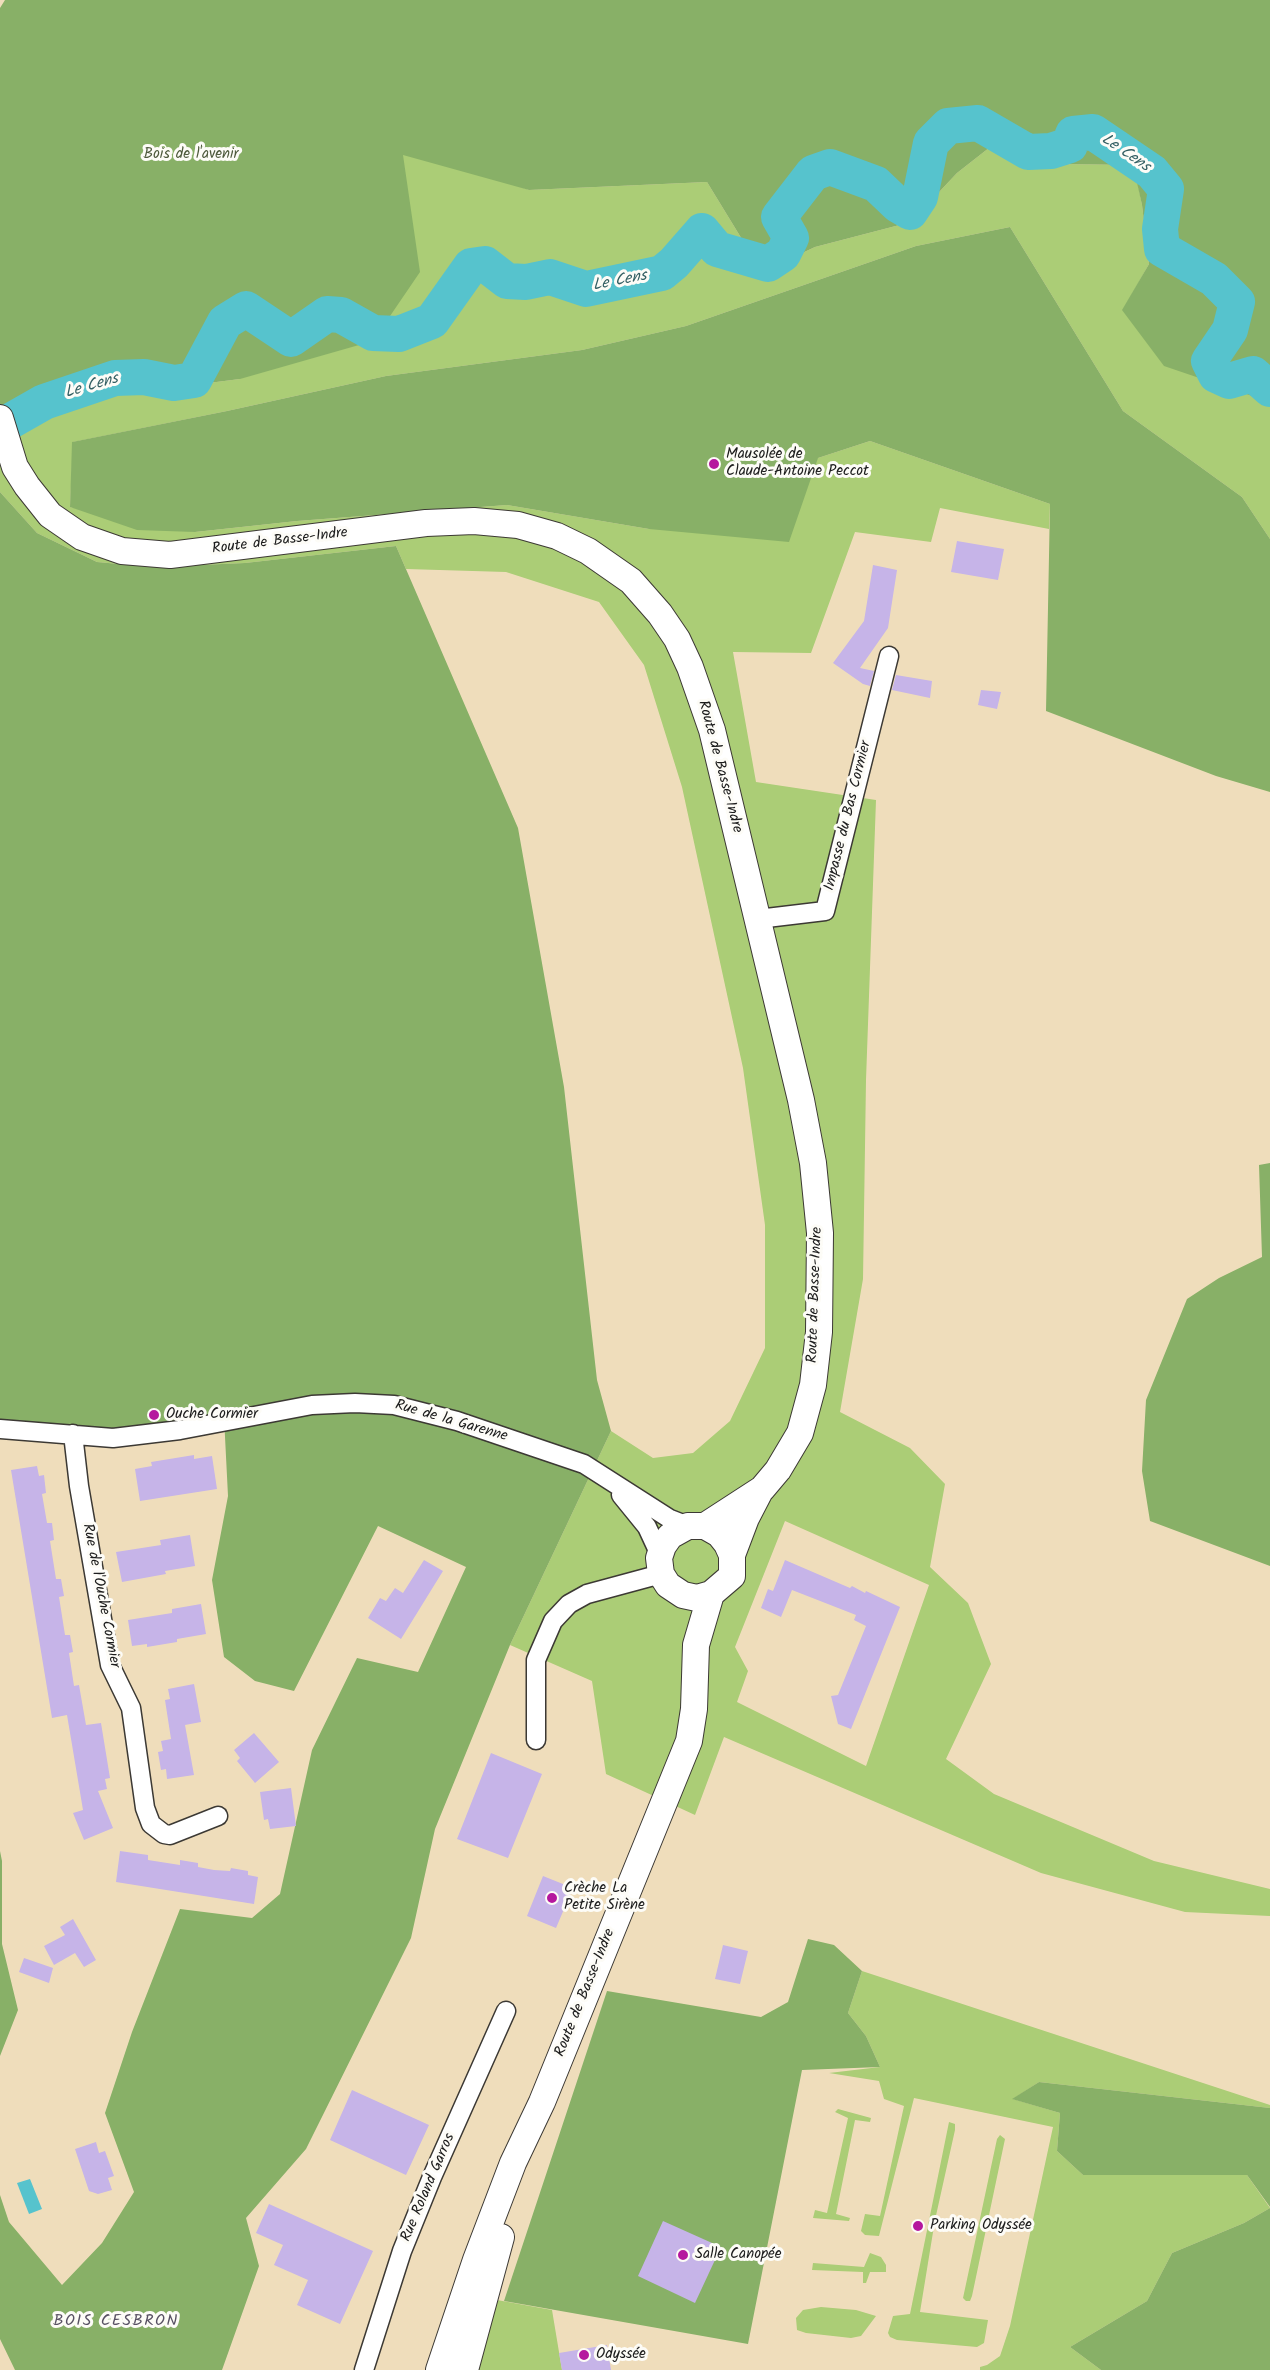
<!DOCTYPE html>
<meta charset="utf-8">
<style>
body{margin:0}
canvas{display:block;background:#efddbb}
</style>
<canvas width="1270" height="2370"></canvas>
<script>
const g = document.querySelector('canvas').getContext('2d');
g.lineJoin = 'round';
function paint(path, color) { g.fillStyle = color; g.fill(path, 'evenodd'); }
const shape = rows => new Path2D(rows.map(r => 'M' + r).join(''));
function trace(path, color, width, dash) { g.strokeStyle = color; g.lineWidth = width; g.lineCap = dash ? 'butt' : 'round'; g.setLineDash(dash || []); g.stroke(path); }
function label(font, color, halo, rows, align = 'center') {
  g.font = font + ' Kalam,sans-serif'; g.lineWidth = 6; g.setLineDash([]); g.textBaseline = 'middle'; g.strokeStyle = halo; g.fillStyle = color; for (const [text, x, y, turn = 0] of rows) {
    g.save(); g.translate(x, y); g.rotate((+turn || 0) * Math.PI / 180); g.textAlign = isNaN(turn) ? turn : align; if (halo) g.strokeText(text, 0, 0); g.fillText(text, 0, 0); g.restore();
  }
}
paint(shape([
 [31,0,529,190,707,182,762,272,815,247,911,222,957,173,994,144,1058,164,1134,165,1142,205,1149,264,1123,310,1270,404,1270,539,1242,497,1123,411,1010,227,916,246,686,326,582,350,386,376,227,411,73,442,70,507,195,532,297,521,507,505,649,529,818,458,870,441,1050,504,1049,529,940,508,931,542,855,532,811,653,733,652,756,782,876,800,866,1080,863,1279,840,1412,910,1448,945,1484,930,1567,968,1603,991,1664,946,1759,994,1794,1154,1861,1270,1889,1270,1916,1185,1912,1041,1873,724,1737,695,1815,606,1774,592,1681,510,1645,611,1431,653,1458,693,1453,730,1421,765,1348,765,1225,743,1068,682,787,644,665,599,602,506,572,406,569,396,546,245,563,153,567,97,562,37,533,0,492,0,443,75,400,240,379],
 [785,1521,929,1585,866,1766,737,1702,748,1671,735,1647],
 [862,1971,1270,2105,1270,2108,1039,2082,1013,2099,1060,2113,1057,2151,1083,2175,1247,2175,1270,2208,1244,2223,1172,2253,1147,2301,1070,2347,1101,2370,980,2370,980,2367,987,2365,1000,2356,1010,2326,1053,2127,914,2098,879,2236,865,2235,861,2231,865,2214,880,2216,904,2106,884,2099,879,2081,829,2073,880,2067,866,2036,848,2013],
 [838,2109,871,2118,870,2122,855,2120,836,2214,850,2218,849,2221,813,2218,815,2210,827,2213,848,2118,835,2112],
 [949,2122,955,2124,955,2130,935,2220,920,2312,988,2320,984,2343,977,2347,897,2340,890,2337,888,2333,893,2316,910,2314],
 [1000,2135,1005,2139,972,2296,970,2301,966,2301,963,2298,997,2139],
 [870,2253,881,2257,886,2265,886,2272,870,2272,866,2283,863,2283,863,2272,812,2270,813,2263,864,2267],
 [497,2300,552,2310,562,2370,477,2370],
 [821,2307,856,2310,876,2316,861,2336,851,2338,806,2333,797,2330,796,2318,803,2310]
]), '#abcd76');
paint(shape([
 [5,0,1270,0,1270,404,1267,401,1164,366,1122,310,1149,264,1142,205,1133,165,1058,164,994,144,957,173,911,222,815,247,762,272,707,182,529,190,403,155,420,272,373,341,240,379,75,400,0,443,0,8],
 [1010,227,1123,411,1242,497,1270,539,1270,792,1216,776,1046,711,1050,504,870,441,818,458,789,542,649,529,507,505,297,521,195,532,137,530,70,507,72,442,227,411,386,376,582,350,686,326,916,246],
 [0,492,37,533,97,562,153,567,245,563,396,546,518,828,564,1087,597,1380,611,1431,510,1645,435,1829,411,1938,306,2149,246,2218,259,2266,222,2370,15,2370,0,2339,0,2195,9,2222,62,2285,102,2243,134,2192,105,2113,132,2032,180,1909,252,1918,280,1894,312,1750,357,1658,418,1672,466,1567,378,1526,294,1691,255,1681,224,1657,212,1580,228,1496,224,1417,72,1432,0,1419],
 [1270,1163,1270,1566,1150,1521,1142,1471,1146,1400,1187,1299,1219,1278,1262,1257,1259,1165],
 [0,1851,2,1861,2,1944,18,2010,0,2056],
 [808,1939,834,1945,862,1971,848,2013,866,2036,880,2067,802,2070,748,2344,504,2301,607,1991,761,2017,788,2002],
 [1039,2082,1270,2108,1270,2207,1247,2175,1083,2175,1057,2151,1060,2113,1012,2099],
 [1270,2208,1270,2370,1101,2370,1070,2347,1147,2301,1172,2253,1244,2223]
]), '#88b067');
paint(shape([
 [30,2179,42,2209,29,2214,17,2183]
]), '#56c3cd');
trace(shape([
 [0,427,44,402,115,378,144,377,174,383,194,380,225,322,246,309,291,339,327,314,341,315,373,333,399,334,432,321,471,266,485,264,507,281,526,282,550,277,586,289,662,273,674,263,702,231,717,249,768,264,783,254,791,238,779,217,813,173,830,167,876,184,898,205,910,212,920,197,931,143,948,126,978,123,1028,152,1051,151,1070,145,1073,134,1093,132,1152,172,1166,189,1160,229,1162,249,1214,279,1237,302,1230,330,1209,361,1216,375,1229,381,1253,374,1270,389]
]), '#56c3cd', 36);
paint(shape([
 [957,541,1004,549,998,580,951,572],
 [873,565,897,570,888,628,860,668,874,671,870,686,863,684,833,663,864,621],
 [896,675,932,681,930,698,892,690],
 [981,690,1001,692,997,709,978,705],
 [194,1455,194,1459,212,1456,217,1489,140,1501,135,1469,152,1466,151,1462],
 [37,1466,39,1476,44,1475,46,1493,42,1494,47,1523,52,1523,54,1540,50,1541,56,1579,61,1579,64,1596,59,1597,65,1635,70,1635,73,1652,69,1653,74,1686,79,1685,86,1725,101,1723,110,1778,105,1779,107,1789,98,1791,113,1828,84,1840,73,1813,83,1810,67,1715,52,1718,11,1470],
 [190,1535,195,1566,165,1571,166,1574,122,1582,116,1552,161,1545,160,1540],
 [424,1560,443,1571,401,1639,368,1618,380,1598,386,1601,395,1588,403,1593],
 [785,1560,850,1588,852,1586,865,1593,866,1591,900,1607,851,1729,838,1724,831,1696,838,1695,866,1626,854,1620,856,1615,792,1590,781,1617,761,1608,768,1589,773,1591],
 [201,1604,206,1634,177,1639,177,1642,147,1647,147,1644,132,1646,128,1620,172,1613,172,1609],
 [194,1684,201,1722,185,1725,194,1775,167,1779,166,1769,161,1770,158,1752,163,1751,161,1741,171,1739,165,1700,170,1699,168,1689],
 [254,1733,279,1762,255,1783,237,1761,240,1758,234,1750],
 [491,1753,542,1774,508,1858,457,1839],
 [291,1788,296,1826,270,1829,268,1819,264,1820,260,1792],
 [120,1851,148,1855,148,1860,180,1865,180,1860,198,1863,198,1867,214,1870,230,1871,231,1868,248,1871,248,1875,258,1877,254,1904,116,1882],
 [543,1876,573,1888,556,1928,527,1916],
 [73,1919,96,1960,84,1967,75,1953,54,1965,44,1946,65,1935,60,1927],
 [723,1945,748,1951,740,1984,715,1979],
 [24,1958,53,1968,49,1983,19,1972],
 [352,2090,429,2125,406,2175,330,2140],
 [96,2142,99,2153,105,2151,114,2176,108,2178,112,2190,98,2194,89,2191,75,2149],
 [269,2204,373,2251,340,2324,297,2305,308,2280,274,2265,283,2245,256,2233],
 [663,2221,721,2247,695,2303,638,2276],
 [607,2345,611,2370,562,2370,559,2353]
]), '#c6b4e8');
const minor = shape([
 [758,919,825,911,889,656],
 [0,1429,113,1438,180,1430,312,1405,355,1403,394,1405,457,1421,584,1464,670,1519,688,1526],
 [73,1434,79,1486,110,1665,131,1708,145,1808,151,1824,164,1834,170,1835,218,1816],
 [621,1495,647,1527,660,1555],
 [536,1740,536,1660,553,1621,569,1604,587,1594,661,1574],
 [364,2370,402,2251,432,2177,506,2011]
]);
const secondary = shape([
 [0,418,15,467,27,486,50,515,82,537,122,551,170,555,426,523,474,521,518,525,557,536,588,551,631,581,660,614,677,639,690,667,712,730,801,1100,813,1163,820,1233,819,1332,813,1385,800,1433,778,1470,762,1489,705,1526],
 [688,1526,705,1526,719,1534,727,1544,732,1555,732,1576,711,1594,697,1598,683,1595,668,1585,661,1574,659,1558,663,1546,670,1536,688,1526],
 [732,1555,746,1518,760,1491],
 [439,2370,476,2260,513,2163,542,2102,689,1741,694,1709,696,1645,711,1594],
 [465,2370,501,2237]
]);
trace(minor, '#3c3934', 21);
trace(secondary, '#3c3934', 28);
trace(minor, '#fff', 18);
trace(secondary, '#fff', 26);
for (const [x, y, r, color] of [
 [714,464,6,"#b5179e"],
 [154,1415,6,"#b5179e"],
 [552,1898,6,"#b5179e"],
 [918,2226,6,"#b5179e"],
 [683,2255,6,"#b5179e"],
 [584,2355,6,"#b5179e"]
]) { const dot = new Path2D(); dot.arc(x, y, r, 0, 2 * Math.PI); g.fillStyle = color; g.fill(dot); trace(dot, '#fdfcf7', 2); }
label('15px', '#4e5a3c', '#fdfcf7', [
 ["Bois de l'avenir",191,155]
]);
label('15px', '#1c1c1c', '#fdfcf7', [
 ["Mausolée de",726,455],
 ["Claude-Antoine Peccot",726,472],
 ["Ouche Cormier",166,1415],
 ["Crèche La",564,1889],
 ["Petite Sirène",564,1906],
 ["Parking Odyssée",930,2226],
 ["Salle Canopée",695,2255],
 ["Odyssée",596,2355]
], 'left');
label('15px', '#1c1c1c', '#fdfcf7', [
 ["Route de Basse-Indre",280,542,-7],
 ["Route de Basse-Indre",719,767,75],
 ["Impasse du Bas Cormier",849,816,-76],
 ["Route de Basse-Indre",816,1295,-88],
 ["Rue de la Garenne",451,1422,16],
 ["Rue de l'Ouche Cormier",100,1596,79],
 ["Route de Basse-Indre",586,1993,-68],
 ["Rue Roland Garros",429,2188,-67]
]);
label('italic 16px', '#335f63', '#fdfcf7', [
 ["Le Cens",1125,154,34],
 ["Le Cens",620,282,-11],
 ["Le Cens",92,387,-16]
]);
g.letterSpacing = '1.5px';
label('16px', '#585163', '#fdfcf7', [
 ["BOIS CESBRON",116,2322]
]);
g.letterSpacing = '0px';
</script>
